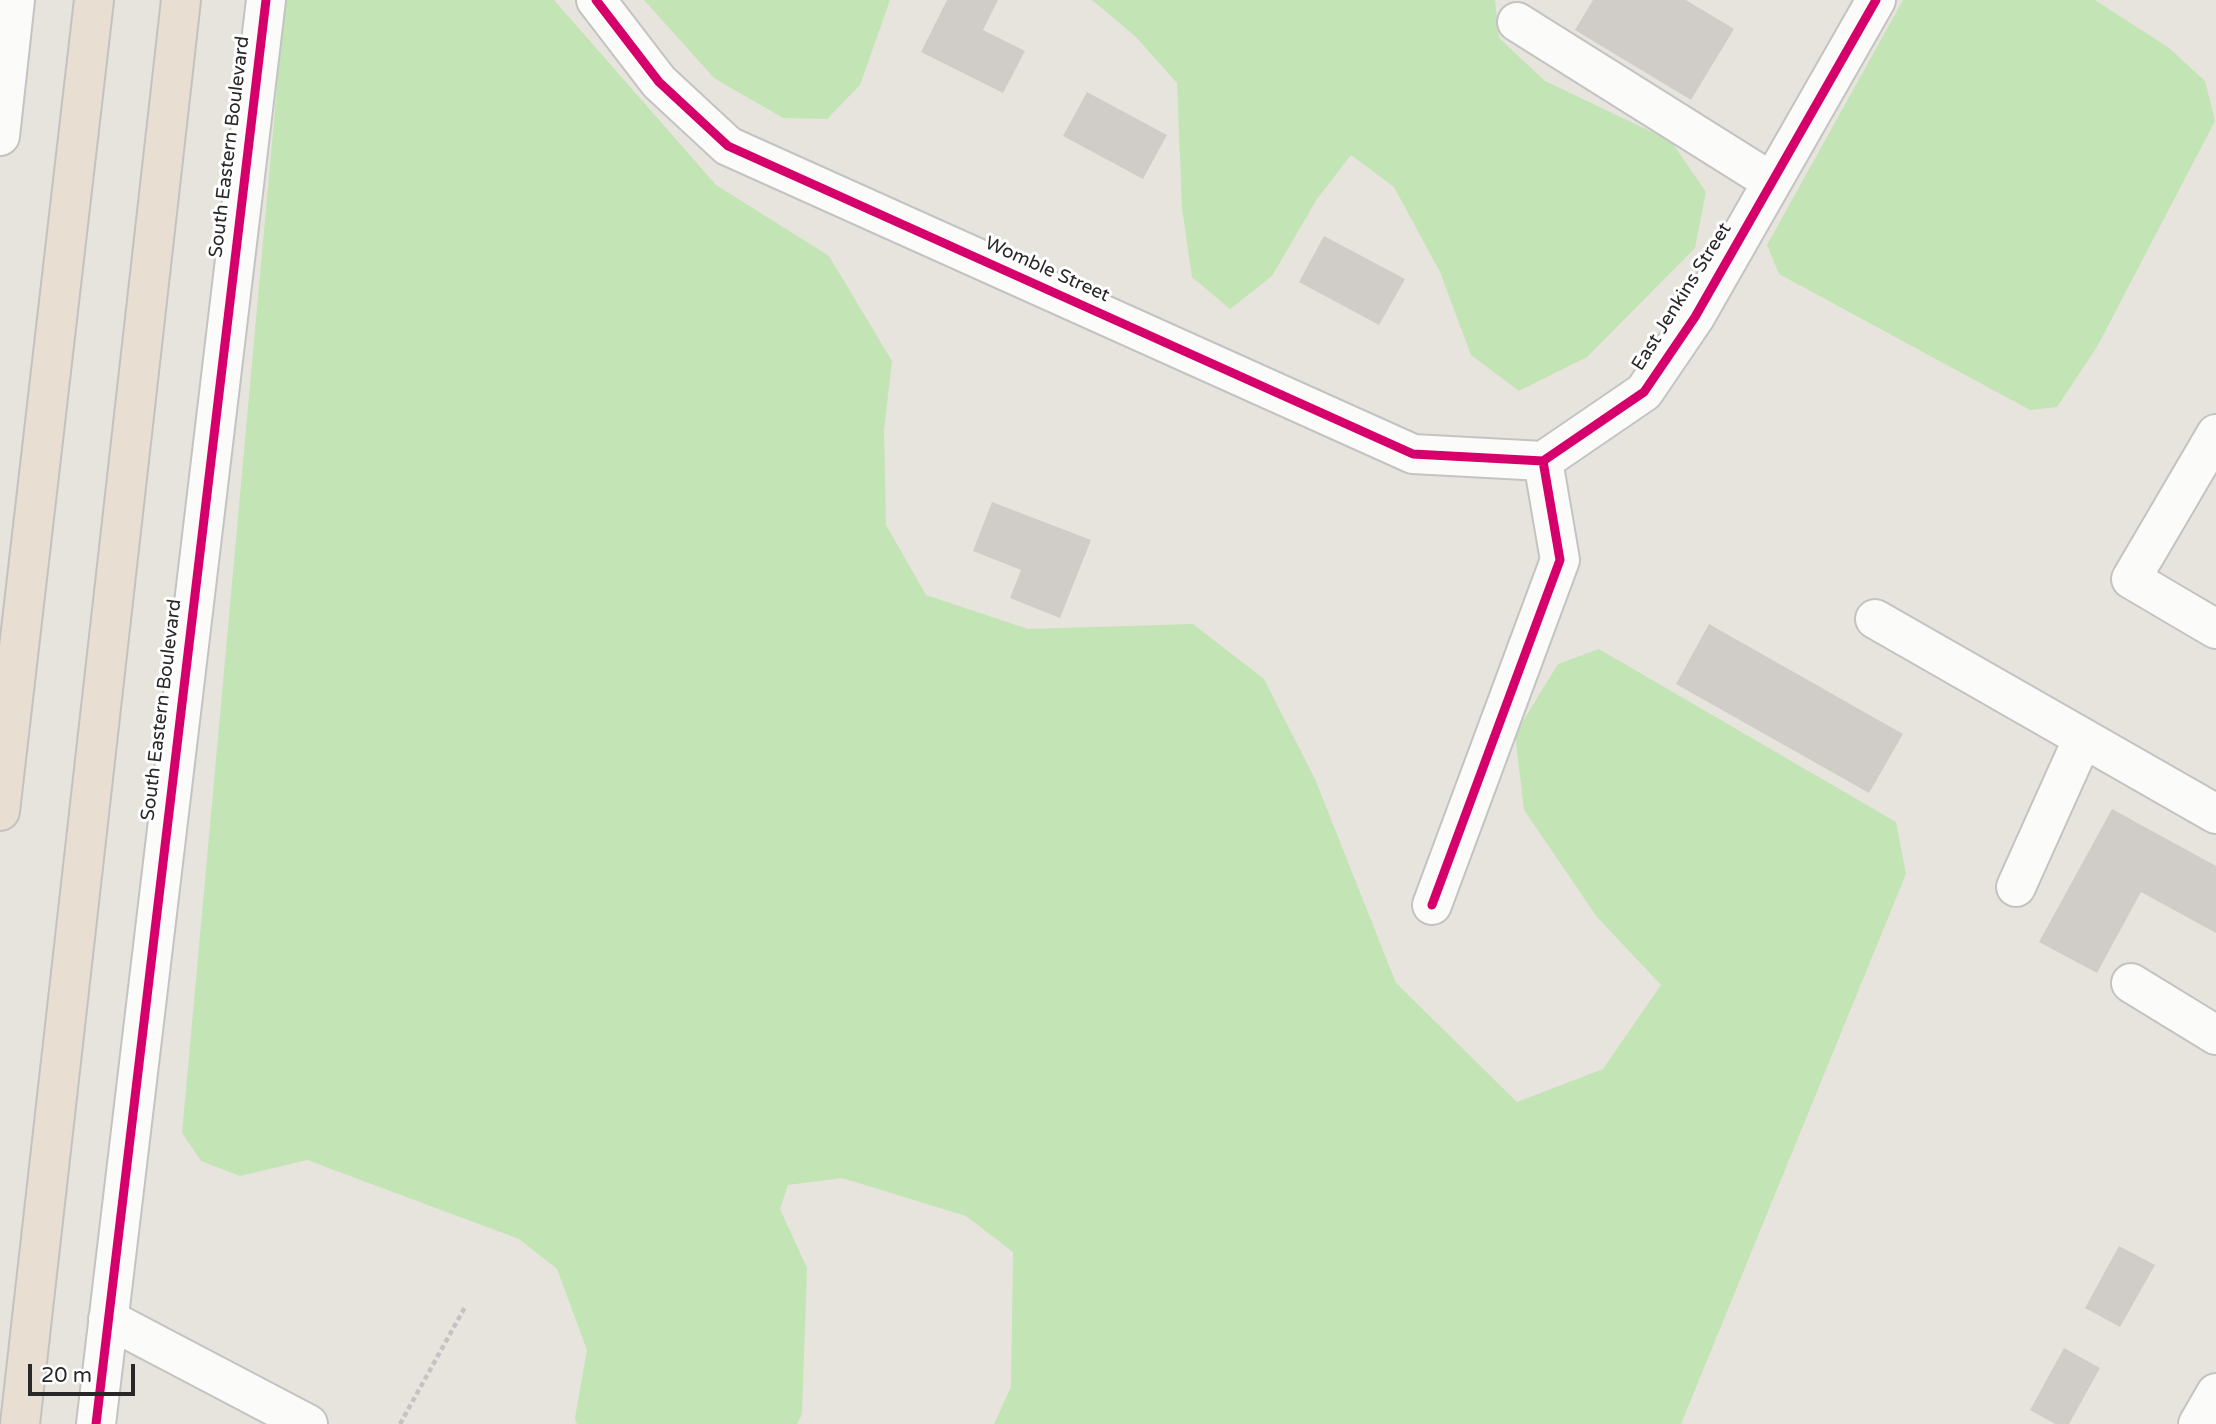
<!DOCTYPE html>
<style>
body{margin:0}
#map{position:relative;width:2216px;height:1424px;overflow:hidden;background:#e7e4dd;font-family:"Varela Round",sans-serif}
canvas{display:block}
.scale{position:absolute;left:28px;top:1364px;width:107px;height:32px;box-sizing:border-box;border:4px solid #282828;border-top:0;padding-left:9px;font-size:21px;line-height:24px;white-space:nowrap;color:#282828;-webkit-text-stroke:5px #fff;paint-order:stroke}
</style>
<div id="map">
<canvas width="2216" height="1424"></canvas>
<div class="scale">20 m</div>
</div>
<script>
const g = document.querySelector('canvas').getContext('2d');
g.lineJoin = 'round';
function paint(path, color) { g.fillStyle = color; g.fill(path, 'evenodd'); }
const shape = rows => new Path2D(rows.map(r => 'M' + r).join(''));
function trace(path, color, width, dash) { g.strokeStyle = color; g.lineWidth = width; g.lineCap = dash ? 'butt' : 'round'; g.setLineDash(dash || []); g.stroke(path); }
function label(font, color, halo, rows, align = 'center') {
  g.font = font + ' "Varela Round",sans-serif'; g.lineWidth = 6; g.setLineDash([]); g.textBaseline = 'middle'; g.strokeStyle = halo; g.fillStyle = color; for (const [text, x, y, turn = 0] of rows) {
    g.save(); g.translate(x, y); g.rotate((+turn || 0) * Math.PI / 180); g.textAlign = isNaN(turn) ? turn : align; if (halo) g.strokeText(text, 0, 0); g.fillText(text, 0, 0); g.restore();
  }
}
paint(shape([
 [285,0,554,0,716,185,829,256,892,361,884,430,886,525,926,595,1028,629,1193,624,1264,679,1315,779,1396,983,1517,1102,1603,1069,1661,985,1597,917,1524,810,1515,734,1558,664,1599,649,1896,822,1906,874,1681,1424,994,1424,1011,1387,1013,1252,966,1216,842,1178,788,1185,780,1209,807,1268,802,1414,797,1424,577,1424,575,1418,587,1350,557,1269,519,1239,307,1160,240,1176,201,1161,182,1133],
 [644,0,890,0,860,85,827,119,783,118,714,78],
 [1092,0,1495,0,1499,38,1545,81,1671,141,1706,192,1695,248,1587,357,1519,391,1471,355,1440,272,1394,187,1351,155,1317,199,1272,276,1230,309,1192,277,1182,208,1177,83,1136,37],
 [1903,0,2095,0,2169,48,2205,81,2215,121,2098,345,2057,407,2030,410,1779,274,1767,245]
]), '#c3e4b5');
paint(shape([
 [947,0,998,0,983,30,1025,51,1003,93,921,52],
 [1593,0,1686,0,1734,29,1691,100,1575,30],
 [1087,92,1167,135,1143,179,1063,136],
 [1324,236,1405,279,1379,325,1299,282],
 [992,502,1091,540,1060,618,1010,598,1021,570,973,551],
 [1709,624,1903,734,1869,793,1676,684],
 [2112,809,2216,866,2216,933,2141,892,2097,973,2039,942],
 [2119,1246,2155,1265,2120,1327,2085,1308],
 [2064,1348,2100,1368,2069,1424,2055,1424,2030,1410]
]), '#d0cdc8');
const minor = shape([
 [596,0,659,82,728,146,1413,454,1543,461],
 [1517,22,1772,182],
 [0,136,15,0],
 [2216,434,2131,579,2216,629],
 [1875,619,2216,814],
 [2016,887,2083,738],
 [1432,905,1560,560,1543,461,1644,392,1695,317,1876,0],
 [2131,983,2216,1035],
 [108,1319,308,1424],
 [96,1424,266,0],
 [2198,1424,2216,1393]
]);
const highway = shape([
 [0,811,94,0],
 [20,1424,181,0]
]);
trace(minor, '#c4c3c3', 42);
trace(highway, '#c3c2c0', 42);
trace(shape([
 [400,1424,465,1307]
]), '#c4c3c3', 4.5, [5, 3.5]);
trace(minor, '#fbfbfa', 38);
trace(highway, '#e8ded2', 38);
trace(shape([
 [596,0,659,82,728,146,1413,454,1543,461],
 [1432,905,1560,560,1543,461,1644,392,1695,317,1876,0],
 [96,1424,266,0]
]), '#d6006c', 9);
label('19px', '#282828', '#fff', [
 ["South Eastern Boulevard",230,147,-83],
 ["Womble Street",1047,270,24],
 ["East Jenkins Street",1682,297,-58],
 ["South Eastern Boulevard",162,710,-83]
]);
</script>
